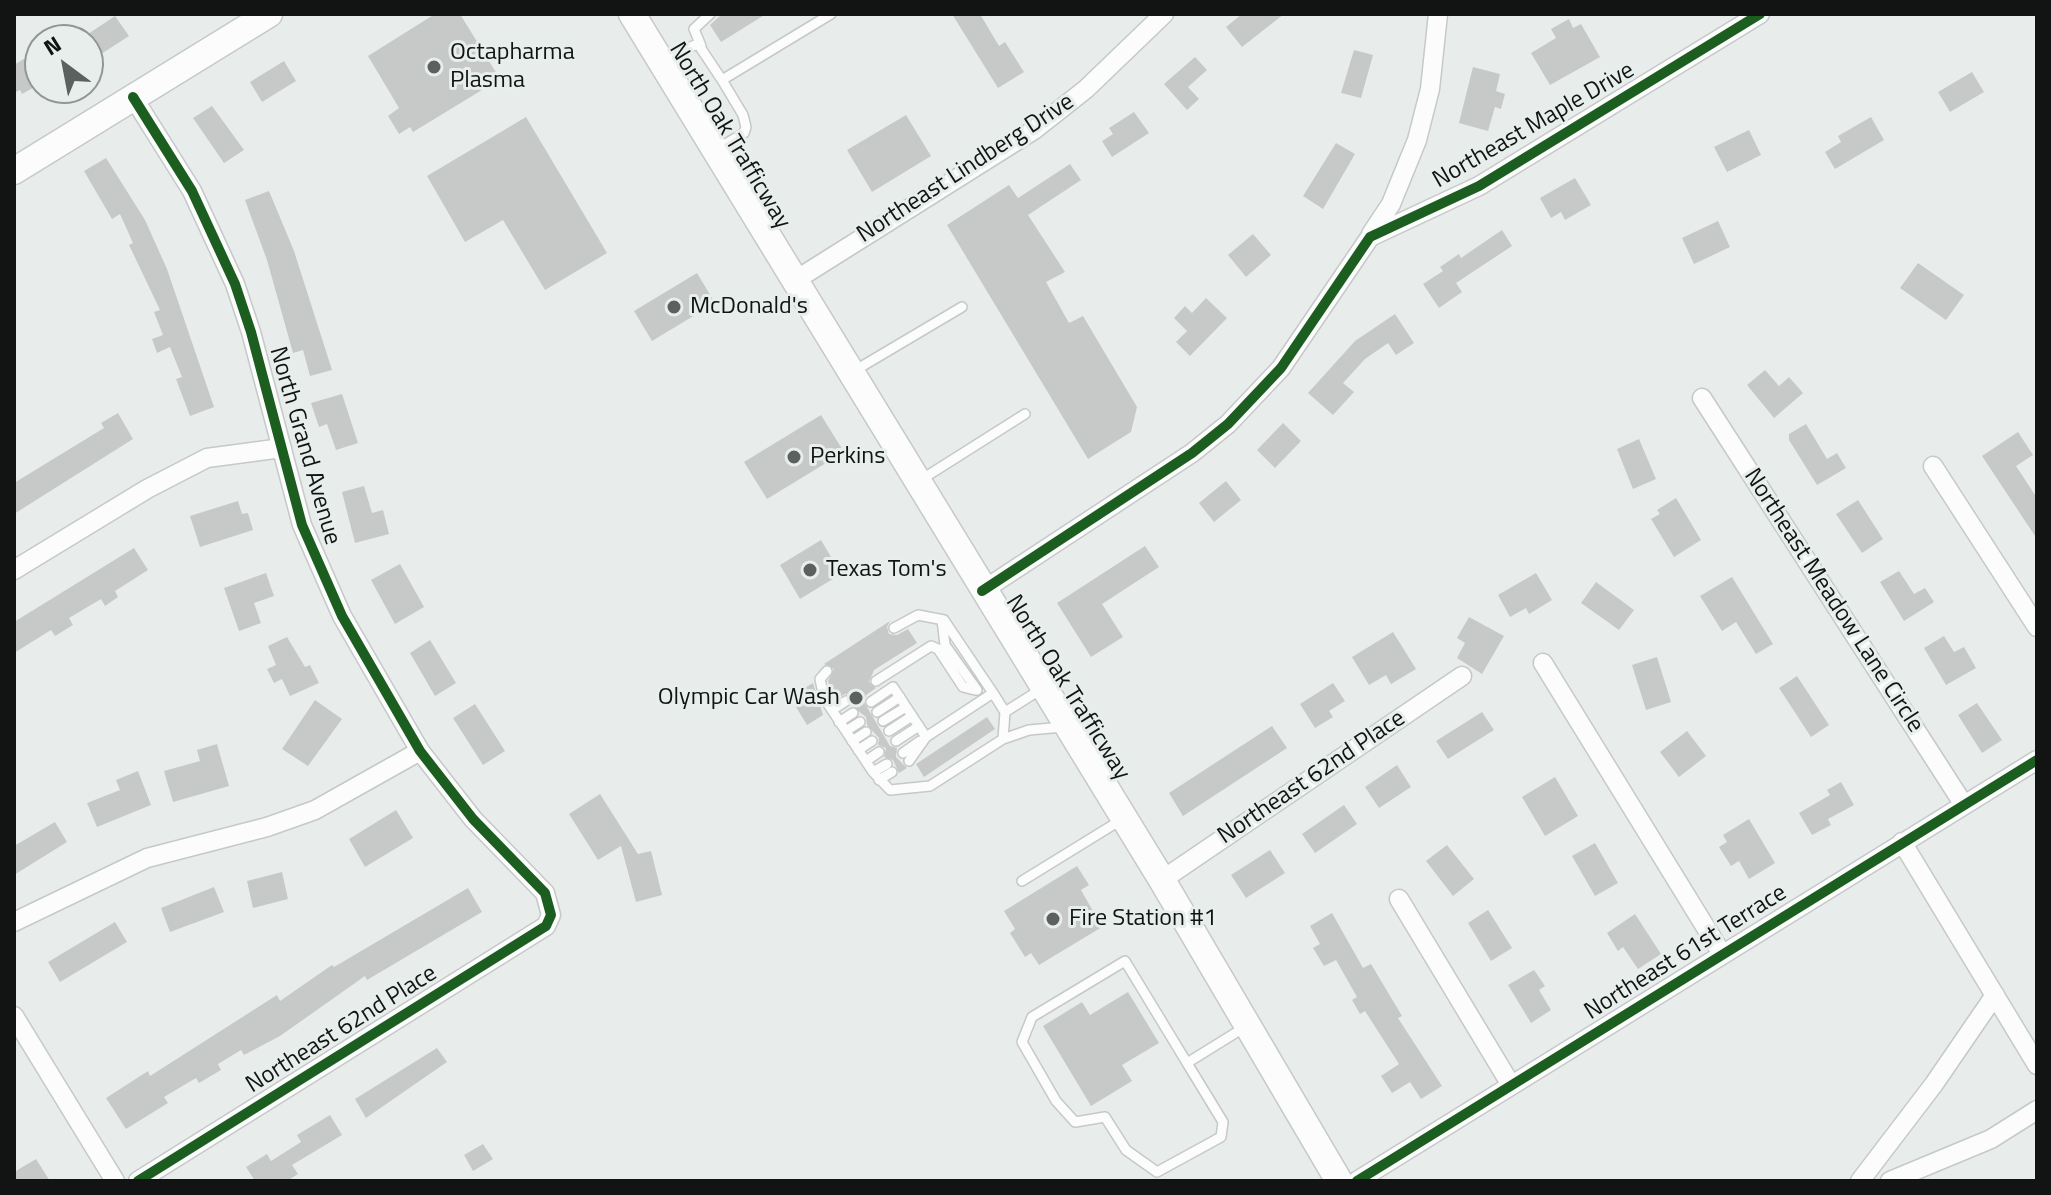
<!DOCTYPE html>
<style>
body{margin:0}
#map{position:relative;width:2051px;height:1195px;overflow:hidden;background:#e8edeb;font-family:"Titillium Web",sans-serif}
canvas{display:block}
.frame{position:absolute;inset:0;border:16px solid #111413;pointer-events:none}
.north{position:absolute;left:24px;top:24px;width:80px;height:80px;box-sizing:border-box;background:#e7eeec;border:2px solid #919795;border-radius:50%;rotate:328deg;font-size:22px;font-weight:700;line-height:32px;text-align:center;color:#111413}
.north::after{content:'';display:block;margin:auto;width:28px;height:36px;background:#5c605f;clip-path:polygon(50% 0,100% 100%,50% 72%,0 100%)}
</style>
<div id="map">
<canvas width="2051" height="1195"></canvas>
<div class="frame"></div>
<div class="north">N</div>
</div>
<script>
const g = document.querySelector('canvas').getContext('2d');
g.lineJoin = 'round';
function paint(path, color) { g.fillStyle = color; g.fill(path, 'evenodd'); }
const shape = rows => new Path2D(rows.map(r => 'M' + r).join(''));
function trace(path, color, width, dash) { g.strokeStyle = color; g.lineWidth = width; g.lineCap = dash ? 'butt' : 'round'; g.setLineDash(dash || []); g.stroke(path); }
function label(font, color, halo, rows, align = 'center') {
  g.font = font + ' "Titillium Web",sans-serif'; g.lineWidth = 6; g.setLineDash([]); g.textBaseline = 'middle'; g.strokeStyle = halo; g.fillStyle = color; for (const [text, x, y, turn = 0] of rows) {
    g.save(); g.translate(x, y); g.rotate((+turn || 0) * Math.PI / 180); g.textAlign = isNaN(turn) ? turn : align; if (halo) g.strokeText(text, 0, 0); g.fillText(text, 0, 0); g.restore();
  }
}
paint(shape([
 [435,14,460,14,500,79,413,132,410,127,399,134,388,116,399,108,368,56],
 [722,14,766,14,721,42,710,25],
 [952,14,980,14,999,46,1005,42,1024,72,998,88],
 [1242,14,1284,14,1242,47,1226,27],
 [115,16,129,36,95,58,88,40,82,38],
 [1569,19,1573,28,1581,24,1600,57,1550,85,1531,53,1556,38,1551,29],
 [40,49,40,84,22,94,20,90,14,93,14,65],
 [1354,50,1373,55,1361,98,1341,93],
 [1195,57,1207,70,1188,87,1199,99,1187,110,1164,84],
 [284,61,296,81,262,102,250,82],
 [1473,67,1500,74,1496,91,1505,94,1501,109,1495,107,1488,131,1459,123],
 [1972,72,1984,92,1950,112,1938,92],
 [212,106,244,150,224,163,193,118],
 [1134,112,1149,133,1112,157,1102,141,1113,134,1109,128],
 [906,115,931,156,872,192,847,150],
 [526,117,607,253,545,290,503,220,465,242,427,176],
 [1871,117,1884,140,1835,169,1825,152,1841,142,1838,136],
 [1749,130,1761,155,1727,172,1714,147],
 [1336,143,1355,154,1323,209,1303,196],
 [106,158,145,220,167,269,214,407,190,416,176,379,182,377,170,347,157,353,152,339,163,335,154,312,160,310,129,245,133,243,120,214,112,219,84,171],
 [1070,164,1081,180,1028,215,1065,272,1046,282,1069,323,1083,316,1137,407,1131,432,1088,459,947,225,1009,185,1018,198],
 [1575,178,1591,205,1565,220,1561,212,1551,218,1540,198],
 [269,191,294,251,332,370,310,376,303,350,293,353,267,260,245,200],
 [1718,221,1730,247,1694,264,1682,238],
 [1502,230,1512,246,1456,283,1462,292,1439,308,1423,284,1443,271,1440,267,1459,254,1461,258],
 [1253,234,1271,255,1246,277,1228,255],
 [1918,263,1964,295,1946,320,1900,288],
 [697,273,715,303,652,341,634,311],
 [1206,298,1227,318,1190,356,1176,342,1187,331,1174,318,1185,306,1192,313],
 [1395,314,1414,343,1396,355,1388,343,1365,359,1343,383,1354,392,1333,415,1308,393,1355,341],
 [1765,370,1779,386,1789,377,1803,393,1774,418,1747,385],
 [342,394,358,443,336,450,327,424,319,427,311,403],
 [118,413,133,439,14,514,14,483,104,428,101,423],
 [821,415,844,452,767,499,744,462],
 [1283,423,1301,441,1275,468,1257,450],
 [1806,424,1827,459,1837,453,1846,468,1817,485,1789,440,1789,434],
 [2018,432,2033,455,2016,466,2037,498,2037,539,1982,456],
 [1639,439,1656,479,1633,489,1617,449],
 [1226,481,1241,500,1214,522,1199,503],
 [364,486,372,513,383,510,389,534,355,543,342,492],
 [1676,498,1701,540,1674,557,1651,519,1660,514,1657,510],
 [1858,500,1883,539,1862,553,1836,514],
 [238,501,242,514,248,513,253,530,200,547,190,516],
 [821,540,841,574,800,599,780,565],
 [1145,546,1159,567,1102,604,1123,637,1091,657,1057,603],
 [134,548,148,570,115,591,118,597,105,606,101,599,69,618,73,625,55,636,51,630,14,653,14,622],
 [400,564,424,607,395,624,371,580],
 [1899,571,1914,594,1925,588,1934,602,1904,621,1880,582],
 [266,573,274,596,254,603,261,623,239,631,224,588],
 [1536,573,1552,600,1529,614,1526,608,1510,617,1498,595],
 [1732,577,1773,644,1756,654,1736,622,1722,631,1700,596],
 [1596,582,1634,610,1619,630,1581,603],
 [1469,617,1504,636,1482,674,1457,658,1465,643,1457,638],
 [890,621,887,627,889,634,897,635,908,629,917,643,874,670,869,682,876,688,866,695,864,702,890,746,897,748,896,757,907,768,899,773,893,760,884,757,886,748,878,745,879,738,867,725,866,717,852,706,852,696,845,694,834,700,828,681,834,669,824,664],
 [1393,632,1416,669,1391,684,1386,675,1369,685,1352,657],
 [1944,636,1954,652,1964,647,1976,668,1946,685,1924,648],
 [287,637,305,667,310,665,319,683,290,696,282,679,274,683,267,669,276,665,268,646],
 [430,640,456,683,435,696,410,653],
 [1657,657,1671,702,1646,710,1632,665],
 [1797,676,1829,725,1811,737,1779,688],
 [813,683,823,715,807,725,790,697],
 [1333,683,1345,701,1329,711,1333,717,1315,728,1300,704],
 [315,700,342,719,308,766,282,749],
 [1977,703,2002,740,1982,753,1958,715],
 [475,704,505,751,483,765,453,718],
 [1482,712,1494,730,1448,759,1436,741],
 [987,717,995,729,924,777,916,764],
 [1272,726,1287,748,1183,816,1169,793],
 [1687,731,1706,756,1679,777,1660,752],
 [217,744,229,786,173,802,164,771,200,761,197,750],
 [1397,765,1411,787,1379,808,1365,787],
 [138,771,151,805,97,827,87,803,120,790,116,780],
 [1555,777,1578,816,1545,836,1522,797],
 [1841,782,1854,805,1828,819,1831,825,1812,835,1799,813,1830,795,1827,790],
 [600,794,638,854,651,851,662,895,636,902,621,846,598,860,569,814],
 [1344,805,1357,824,1315,853,1302,834],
 [396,810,413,838,365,867,349,839],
 [1749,819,1775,863,1749,879,1739,861,1731,866,1719,847,1727,842,1723,835],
 [55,822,67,842,14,875,14,846],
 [1595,843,1618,883,1595,896,1572,856],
 [1447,845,1474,879,1453,896,1426,861],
 [1270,850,1285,873,1246,898,1231,875],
 [1077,866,1089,885,1081,890,1102,927,1039,965,1031,953,1025,957,1010,933,1015,929,1004,911],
 [282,872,288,899,253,908,247,881],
 [214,887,224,912,170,932,161,908],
 [468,888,482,912,367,980,365,976,280,1036,244,1055,241,1050,218,1064,221,1070,199,1083,196,1078,164,1097,168,1103,126,1129,106,1098,148,1071,150,1076,277,995,280,1001,332,965,334,967],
 [1488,910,1512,948,1491,961,1468,923],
 [1332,913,1363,968,1371,964,1402,1016,1398,1018,1442,1086,1421,1099,1410,1082,1392,1093,1381,1076,1399,1064,1365,1011,1360,1014,1352,1000,1357,997,1336,960,1324,966,1313,948,1320,944,1310,926],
 [1635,914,1661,954,1638,969,1623,947,1618,951,1607,933],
 [115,922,127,942,60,982,48,962],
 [1534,970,1545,986,1539,990,1551,1010,1531,1023,1508,985],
 [1128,992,1159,1043,1122,1065,1132,1081,1091,1106,1043,1026,1082,1002,1090,1015],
 [437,1048,447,1062,366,1118,355,1099],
 [330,1115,342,1135,292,1165,298,1174,287,1181,255,1181,246,1167,267,1154,271,1161,301,1142,297,1135],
 [483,1144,493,1159,473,1171,464,1155],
 [36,1159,50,1181,14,1181,14,1172]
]), '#c6c9c8');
const lane = shape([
 [701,46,694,29,710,14],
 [662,58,698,44,722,80,743,115,746,127,744,133,717,149],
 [722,80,831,14],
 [854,371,962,307],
 [919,481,1025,414],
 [942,620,945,645,977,690],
 [894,628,918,615,944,620,993,693],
 [827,671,820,679,824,698,873,772,890,790,930,786,1003,739,1029,730,1063,727],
 [876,681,931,646,938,649,963,687,975,690],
 [871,702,893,687,926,737,993,693,1005,712,1043,688],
 [832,710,846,701],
 [877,712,900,697],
 [883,721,906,707],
 [839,722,853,713],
 [846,731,860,722],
 [889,731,912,716],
 [1003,739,1005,712],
 [852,741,866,732],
 [896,741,919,726],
 [858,750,872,741],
 [903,753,920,741],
 [866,761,879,752],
 [909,761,926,737],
 [873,772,887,764],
 [879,780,892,772],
 [1022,881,1121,820],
 [1187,1063,1125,961,1032,1017,1022,1042,1056,1101,1075,1122,1105,1117,1126,1150,1157,1172,1221,1137,1223,1122,1187,1063,1245,1027]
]);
const street = shape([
 [133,97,192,191,235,284,251,332,302,525,342,616,420,751,473,819,545,893,551,915,546,926,138,1181],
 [1371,234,1391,204,1417,140,1430,89,1438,14],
 [794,281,1034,130,1086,89,1164,14],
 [1702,398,1964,805],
 [1933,466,2037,627],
 [14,570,147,489,207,458,282,448],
 [982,591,1192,453,1228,424,1281,368,1370,237,1479,186,1760,14],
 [1543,663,1722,954],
 [1902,842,2037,1065],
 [1162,880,1462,676],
 [1399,899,1511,1085],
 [14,922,147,858,267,827,315,810,420,751],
 [14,1016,115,1181],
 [1357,1181,2037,760],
 [1860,1181,1934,1084,1995,995],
 [1890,1181,1991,1139,2037,1110]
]);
const secondary = shape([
 [632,14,1162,880,1339,1181],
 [14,171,269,14]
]);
trace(lane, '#c5c9c8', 12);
trace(street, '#c5c9c8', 21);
trace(secondary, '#c5c9c8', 29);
trace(lane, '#fcfcfc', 9);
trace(street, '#fcfcfc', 18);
trace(secondary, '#fcfcfc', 26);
trace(shape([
 [133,97,192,191,235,284,251,332,302,525,342,616,420,751,473,819,545,893,551,915,546,926,138,1181],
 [982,591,1192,453,1228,424,1281,368,1370,237,1479,186,1760,14],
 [1357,1181,2037,760]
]), '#1b5e20', 10);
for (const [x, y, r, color] of [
 [434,67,8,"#5c605f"],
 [674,307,8,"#5c605f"],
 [794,457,8,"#5c605f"],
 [810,570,8,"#5c605f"],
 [856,698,8,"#5c605f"],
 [1053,919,8,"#5c605f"]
]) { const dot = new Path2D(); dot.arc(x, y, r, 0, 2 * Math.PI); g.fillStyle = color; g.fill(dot); trace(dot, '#e7eeec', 3); }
label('24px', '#111413', '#e7eeec', [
 ["Octapharma",450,53],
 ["Plasma",450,81],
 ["McDonald's",690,307],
 ["Perkins",810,457],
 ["Texas Tom's",826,570],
 ["Olympic Car Wash",840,698,"right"],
 ["Fire Station #1",1069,919]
], 'left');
label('24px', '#111413', '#e7eeec', [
 ["Northeast Maple Drive",1534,126,-30],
 ["North Oak Trafficway",729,136,59],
 ["Northeast Lindberg Drive",966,169,-33],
 ["North Grand Avenue",304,446,74],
 ["Northeast Meadow Lane Circle",1833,601,57],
 ["North Oak Trafficway",1067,688,58],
 ["Northeast 62nd Place",1312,778,-34],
 ["Northeast 61st Terrace",1686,953,-32],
 ["Northeast 62nd Place",342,1030,-32]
]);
</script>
